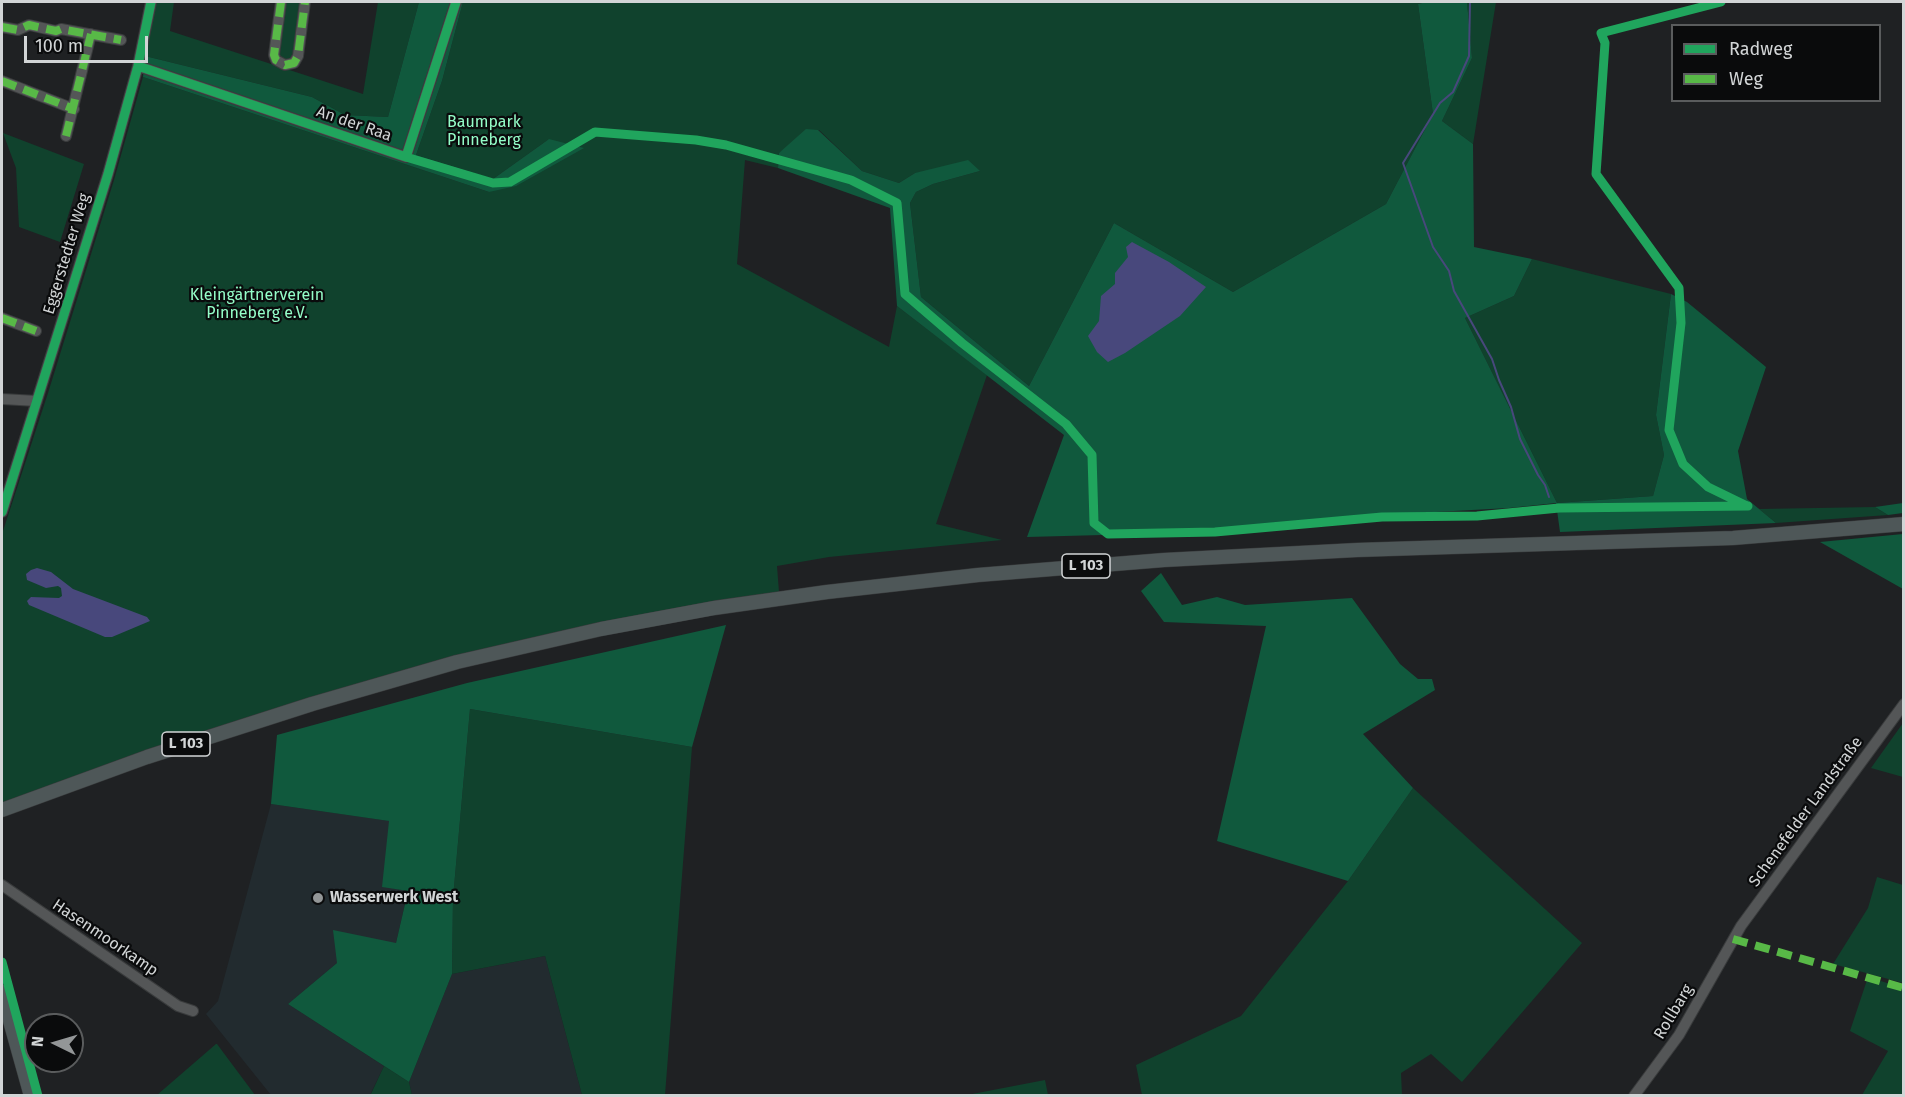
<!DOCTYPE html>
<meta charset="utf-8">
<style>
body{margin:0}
#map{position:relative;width:1905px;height:1097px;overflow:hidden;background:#1f2123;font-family:"Fira Sans",sans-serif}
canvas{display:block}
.frame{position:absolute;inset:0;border:3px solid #d2d5d6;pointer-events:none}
.legend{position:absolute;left:1671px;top:24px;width:210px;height:78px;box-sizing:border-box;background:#0a0b0c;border:2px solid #5a5c5d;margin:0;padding:8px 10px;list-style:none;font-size:18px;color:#d2d5d6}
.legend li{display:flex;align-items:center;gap:12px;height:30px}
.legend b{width:30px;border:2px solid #5a5c5d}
.north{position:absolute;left:24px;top:1013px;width:60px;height:60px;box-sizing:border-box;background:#0a0b0c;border:2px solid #5a5c5d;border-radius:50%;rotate:275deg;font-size:16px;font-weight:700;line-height:24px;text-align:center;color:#d2d5d6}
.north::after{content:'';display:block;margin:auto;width:21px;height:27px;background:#939697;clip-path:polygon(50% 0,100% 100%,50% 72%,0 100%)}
.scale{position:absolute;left:24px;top:36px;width:124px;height:27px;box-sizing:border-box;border:3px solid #d2d5d6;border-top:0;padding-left:8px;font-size:18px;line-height:21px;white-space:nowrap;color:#d2d5d6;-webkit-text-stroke:4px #0a0b0c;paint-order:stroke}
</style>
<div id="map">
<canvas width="1905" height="1097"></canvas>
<div class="frame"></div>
<ul class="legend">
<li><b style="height:8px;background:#20a55d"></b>Radweg</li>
<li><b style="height:8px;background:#58b947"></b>Weg</li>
</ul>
<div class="north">N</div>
<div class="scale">100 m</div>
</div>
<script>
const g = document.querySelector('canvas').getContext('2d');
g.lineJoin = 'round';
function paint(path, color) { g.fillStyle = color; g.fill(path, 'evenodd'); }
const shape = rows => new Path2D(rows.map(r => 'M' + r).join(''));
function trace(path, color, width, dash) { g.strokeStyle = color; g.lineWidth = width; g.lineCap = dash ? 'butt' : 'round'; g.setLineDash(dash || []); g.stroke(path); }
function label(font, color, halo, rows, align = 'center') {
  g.font = font + ' "Fira Sans",sans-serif'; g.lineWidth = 4.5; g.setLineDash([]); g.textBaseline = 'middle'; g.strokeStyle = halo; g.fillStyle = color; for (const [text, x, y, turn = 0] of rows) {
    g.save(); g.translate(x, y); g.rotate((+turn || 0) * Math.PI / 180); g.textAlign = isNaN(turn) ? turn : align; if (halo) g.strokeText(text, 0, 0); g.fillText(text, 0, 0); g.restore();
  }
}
paint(shape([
 [271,804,390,821,383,886,408,891,396,943,337,963,288,1004,384,1066,370,1095,271,1095,206,1014,218,1001],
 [545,956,582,1095,412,1095,409,1082,452,974]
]), '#222b2f');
paint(shape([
 [155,2,174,2,170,31,363,94,378,2,419,2,388,117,345,115,312,97,145,56],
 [285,2,302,2,293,58,285,60,279,55],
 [463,2,1426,2,1418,4,1433,114,1386,204,1233,292,1114,223,1029,386,921,297,910,203,916,192,933,184,980,171,915,173,899,183,862,171,819,130,779,153,778,168,745,160,737,264,889,347,897,306,987,375,936,524,1002,540,829,557,777,566,779,592,602,623,2,804,2,534,48,393,114,180,143,77,489,192,549,139,493,179,416,155,442,81],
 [1467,2,1496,2,1473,144,1442,121,1472,58],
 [3,133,84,164,60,242,19,227,16,168],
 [1532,259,1671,294,1656,415,1664,455,1653,496,1557,503,1465,318,1514,296],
 [1875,507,1888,515,1776,523,1759,509],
 [470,709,692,747,665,1095,582,1095,545,956,452,974,453,898],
 [1903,723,1903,777,1871,768],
 [1413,788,1582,943,1462,1082,1431,1054,1401,1073,1402,1095,1142,1095,1136,1065,1241,1016,1348,881],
 [1877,877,1903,885,1903,983,1833,964,1868,908],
 [1868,977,1903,988,1903,1095,1862,1095,1888,1051,1850,1031],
 [217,1044,255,1095,157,1095,216,1044],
 [384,1066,409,1082,412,1095,370,1096],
 [1045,1080,1048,1095,967,1095]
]), '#10422d');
paint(shape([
 [419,2,463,2,442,81,416,155,493,179,549,139,584,148,516,186,489,192,143,77,145,56,312,97,345,115,388,117],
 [1426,2,1467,2,1472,58,1442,121,1473,144,1474,247,1532,259,1514,296,1465,318,1557,503,1653,496,1664,455,1656,415,1671,294,1687,302,1766,367,1738,451,1747,499,1776,523,1560,532,1556,503,1509,508,1380,515,1215,532,1027,537,1064,435,897,306,890,208,778,168,779,153,806,129,818,130,862,171,899,183,915,173,968,160,980,171,933,184,916,192,910,203,921,297,1029,386,1114,223,1233,292,1386,204,1433,114,1418,4],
 [1903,503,1903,513,1888,515,1875,507],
 [1903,534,1903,589,1820,542],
 [1161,573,1182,605,1217,597,1245,605,1352,598,1400,664,1418,679,1432,679,1435,690,1363,734,1413,788,1348,881,1217,841,1266,626,1164,622,1141,591],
 [726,625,692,747,470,709,453,898,452,974,409,1082,288,1004,337,963,333,930,396,943,408,891,382,887,389,821,271,804,277,735,467,683]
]), '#10593d');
paint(shape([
 [1132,242,1169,262,1206,287,1180,316,1125,353,1108,362,1097,352,1088,336,1099,321,1101,296,1115,284,1115,273,1128,257,1126,247],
 [37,568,51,572,73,589,147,617,150,621,112,637,105,637,29,605,27,601,31,597,59,598,62,596,61,588,58,586,46,588,27,580,26,574,31,570]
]), '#48487c');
trace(shape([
 [1470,2,1469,56,1453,92,1440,103,1403,163,1433,247,1449,271,1454,291,1492,359,1499,380,1511,407,1520,439,1538,475,1545,485,1549,497]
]), '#48487c', 2);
const minor = shape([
 [281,2,274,55,276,60,285,65,294,63,298,56,305,2],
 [2,27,18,30,29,25,56,31,61,29,121,40],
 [138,66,406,157,456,2],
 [2,81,74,109],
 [66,136,91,34],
 [2,318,36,331],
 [2,399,37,401],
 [2,512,108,174,138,66,151,2],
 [2,885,178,1006,193,1011],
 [1634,1096,1679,1035,1741,926,1904,704]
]);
const major = shape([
 [2,810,147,757,312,704,457,662,601,629,714,608,827,592,978,575,1164,560,1357,550,1733,538,1904,524],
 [2,992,31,1096]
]);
trace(minor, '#393b3c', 12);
trace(major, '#393b3c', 15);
trace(minor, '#545657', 10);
trace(major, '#4e5758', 14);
trace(shape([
 [281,2,274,55,276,60,285,65,294,63,298,56,305,2],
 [2,27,18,30,29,25,56,31,61,29,121,40],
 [2,81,74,109],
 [66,136,91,34],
 [2,318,36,331],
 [1733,939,1904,988]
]), '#58b947', 8, [15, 8]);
trace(shape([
 [1721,2,1601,33,1605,43,1596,174,1679,288,1681,323,1669,430,1683,464,1708,487,1745,505],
 [138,66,406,157,493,183,510,182,595,132,696,140,726,145,851,180,897,203,905,294,962,343,1066,424,1092,455,1094,523,1108,534,1215,532,1382,517,1477,516,1559,508,1748,506],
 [406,157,456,2],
 [2,512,108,174,138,66,151,2],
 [2,962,38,1096]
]), '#20a55d', 9);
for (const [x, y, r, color] of [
 [318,898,6,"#939697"]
]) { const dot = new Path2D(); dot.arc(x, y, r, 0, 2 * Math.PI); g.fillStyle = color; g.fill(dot); trace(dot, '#0a0b0c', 2); }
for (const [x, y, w] of [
 [1086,566,48],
 [186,744,48]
]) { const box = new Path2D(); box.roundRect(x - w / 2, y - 12, w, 24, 4.5); g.fillStyle = '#0a0b0c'; g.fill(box); trace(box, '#d2d5d6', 1.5); }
label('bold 15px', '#d2d5d6', null, [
 ["L 103",1086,566],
 ["L 103",186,744]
]);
label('16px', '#94fdc8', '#0a0b0c', [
 ["Baumpark",484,123],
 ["Pinneberg",484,141],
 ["Kleingärtnerverein",257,296],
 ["Pinneberg e.V.",257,314]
]);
label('16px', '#d2d5d6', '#0a0b0c', [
 ["An der Raa",354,124,19],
 ["Eggerstedter Weg",67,254,-73],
 ["Schenefelder Landstraße",1806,812,-54],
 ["Hasenmoorkamp",105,938,34],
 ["Rollbarg",1674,1012,-59]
]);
label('bold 16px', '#d2d5d6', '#0a0b0c', [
 ["Wasserwerk West",330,898]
], 'left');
</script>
